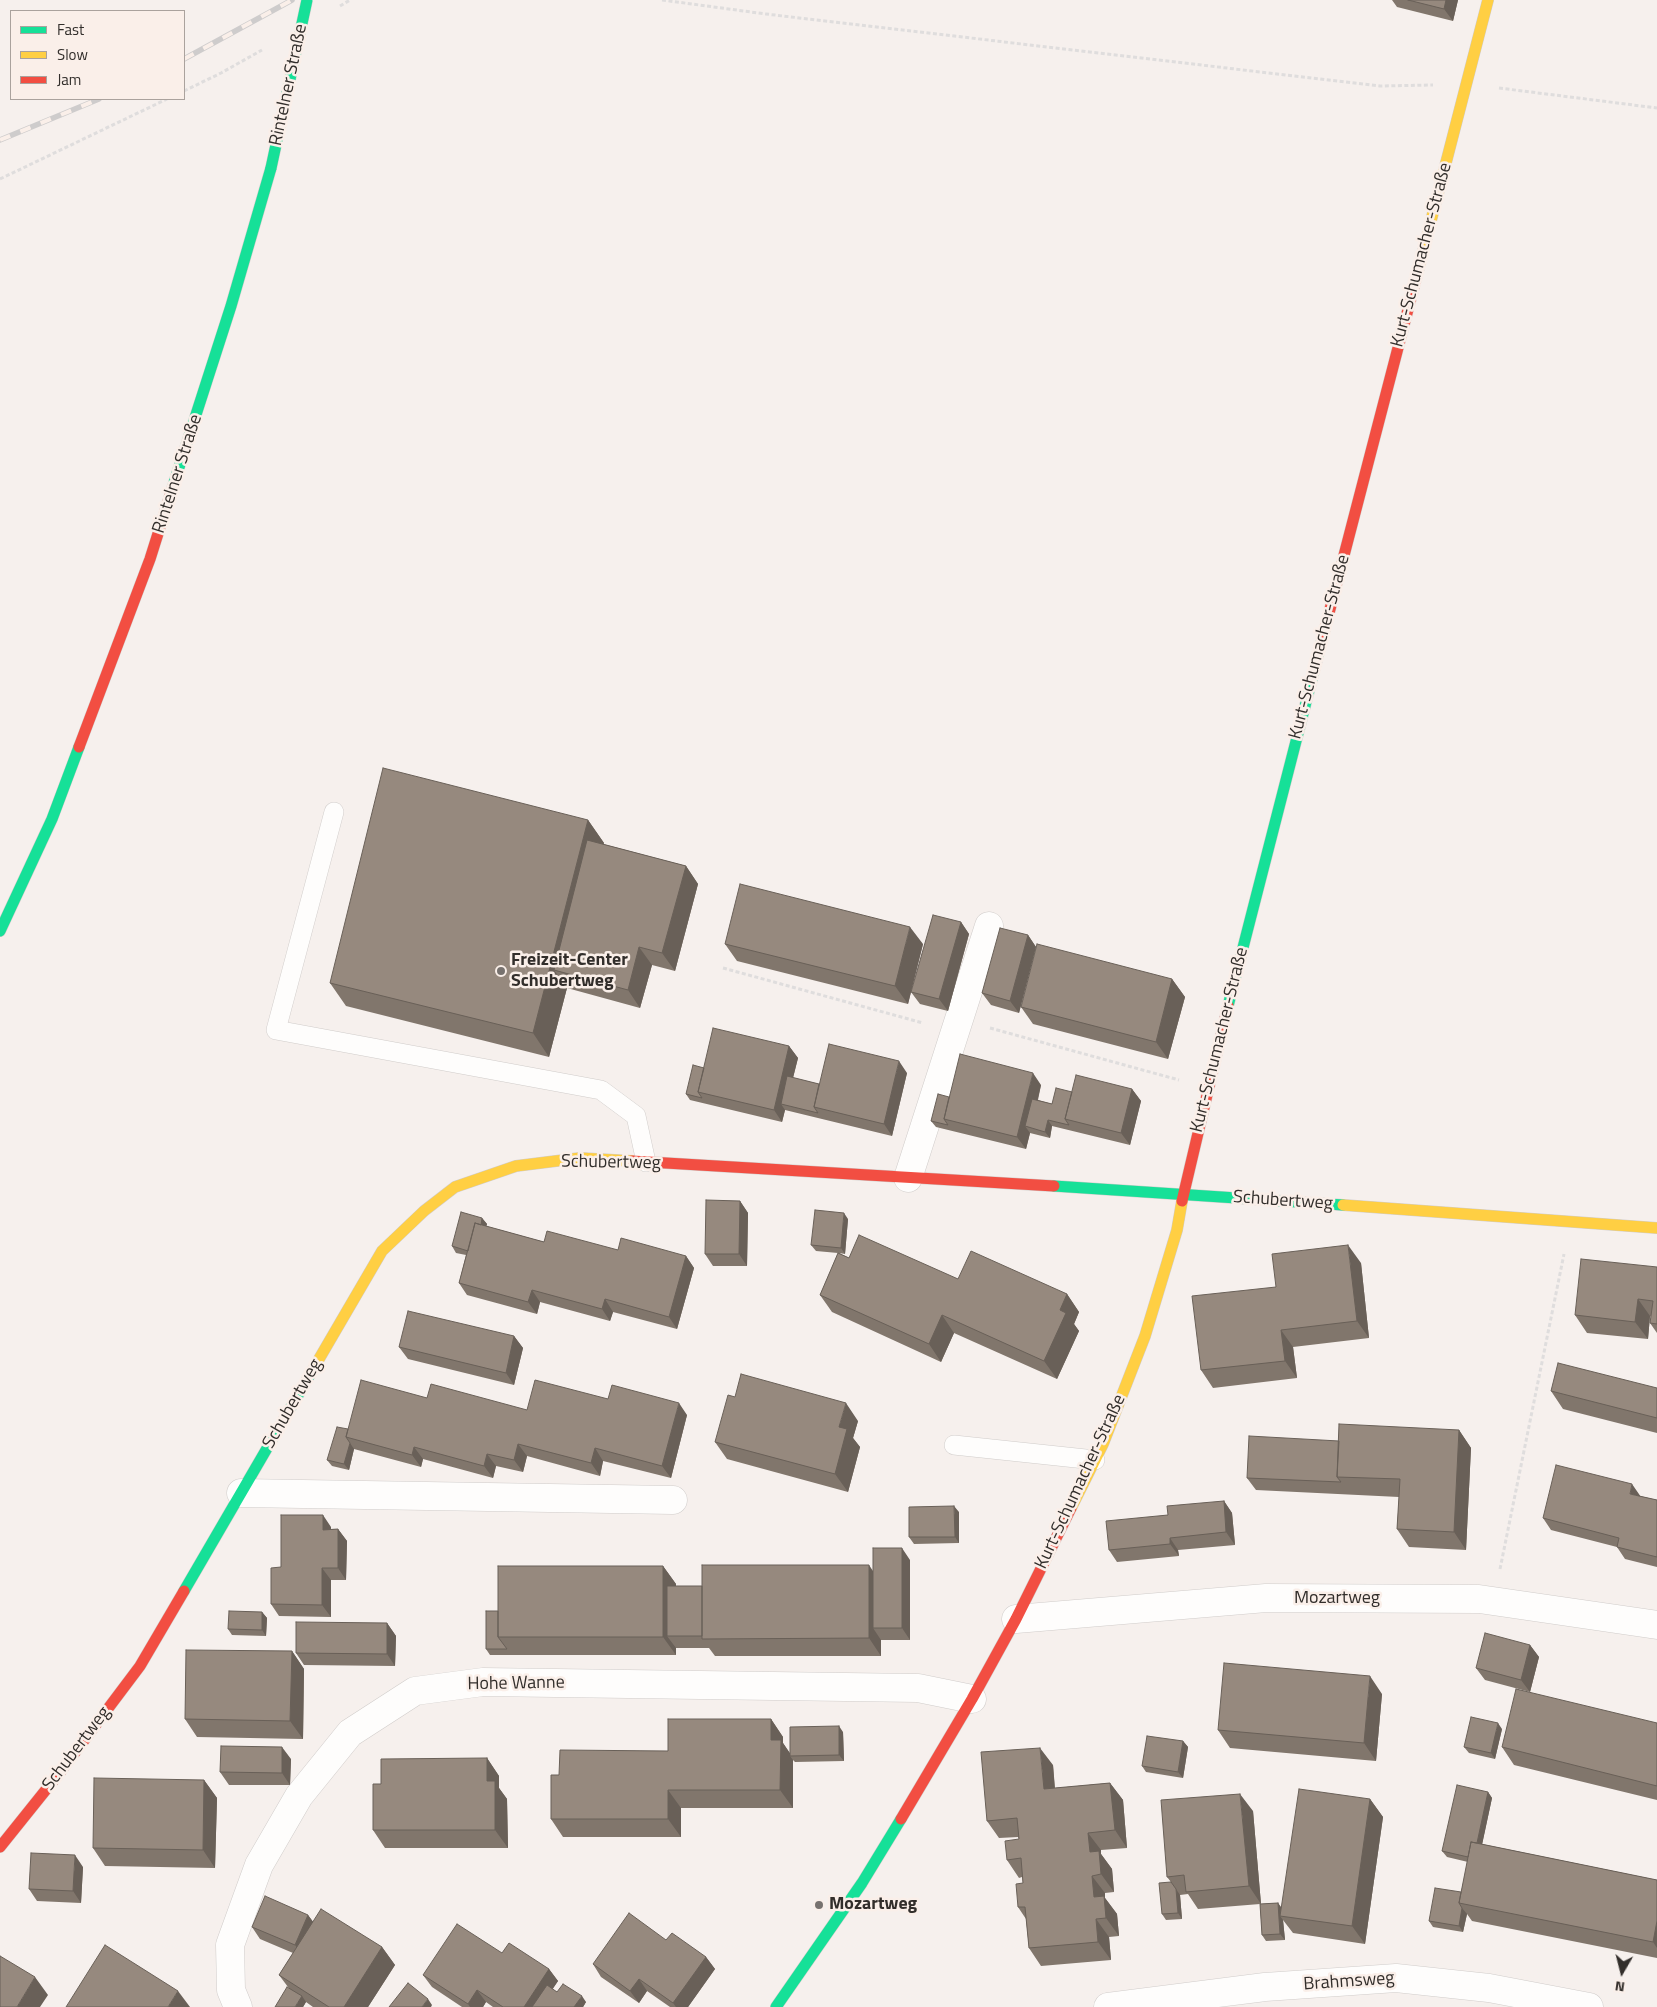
<!DOCTYPE html>
<meta charset="utf-8">
<style>
body{margin:0}
#map{position:relative;width:1657px;height:2007px;overflow:hidden;background:#f6f0ed;font-family:"Titillium Web",sans-serif}
canvas{display:block}
.legend{position:absolute;left:10px;top:10px;width:175px;height:90px;box-sizing:border-box;background:#faefe9;border:1px solid #aaa29d;margin:0;padding:6px 9px;list-style:none;font-size:15px;color:#322e2b}
.legend li{display:flex;align-items:center;gap:10px;height:25px}
.legend b{width:25px;border:1px solid #aaa29d}
.north{position:absolute;left:1597px;top:1947px;width:50px;height:50px;-webkit-text-stroke:4px #faefe9;paint-order:stroke;rotate:188deg;font-size:14px;font-weight:700;line-height:20px;text-align:center;color:#322e2b}
.north::after{content:'';display:block;margin:auto;width:18px;height:22px;background:#322e2b;clip-path:polygon(50% 0,100% 100%,50% 72%,0 100%)}
</style>
<div id="map">
<canvas width="1657" height="2007"></canvas>
<ul class="legend">
<li><b style="height:6px;background:#16e098"></b>Fast</li>
<li><b style="height:6px;background:#ffcf43"></b>Slow</li>
<li><b style="height:6px;background:#f24e42"></b>Jam</li>
</ul>
<div class="north">N</div>
</div>
<script>
const g = document.querySelector('canvas').getContext('2d');
g.lineJoin = 'round';
const shape = rows => new Path2D(rows.map(r => 'M' + r).join(''));
function trace(path, color, width, dash) { g.strokeStyle = color; g.lineWidth = width; g.lineCap = dash ? 'butt' : 'round'; g.setLineDash(dash || []); g.stroke(path); }
function paint(path, color) { g.fillStyle = color; g.fill(path, 'evenodd'); }
function label(font, color, halo, rows, align = 'center') {
  g.font = font + ' "Titillium Web",sans-serif'; g.lineWidth = 5; g.setLineDash([]); g.textBaseline = 'middle'; g.strokeStyle = halo; g.fillStyle = color; for (const [text, x, y, turn = 0] of rows) {
    g.save(); g.translate(x, y); g.rotate((+turn || 0) * Math.PI / 180); g.textAlign = isNaN(turn) ? turn : align; if (halo) g.strokeText(text, 0, 0); g.fillText(text, 0, 0); g.restore();
  }
}
const lane = shape([
 [334,812,276,1030,601,1090,636,1116,646,1162],
 [954,1445,1095,1460]
]);
const street = shape([
 [908,1178,989,926],
 [241,1493,673,1500],
 [1016,1619,1266,1598,1479,1599,1657,1625],
 [238,2007,231,1990,230,1945,259,1865,299,1796,350,1733,415,1691,483,1682,918,1688,972,1699],
 [1108,2007,1265,1987,1396,1978,1489,1988,1589,2007]
]);
const fast = shape([
 [173,486,231,306,271,168],
 [0,931,52,819,79,747],
 [1228,1006,1323,636],
 [1054,1186,1343,1205],
 [184,1591,312,1371],
 [776,2007,862,1883,901,1819]
]);
const slow = shape([
 [1418,271,1488,0],
 [1343,1205,1657,1228],
 [312,1371,382,1251,424,1211,455,1187,516,1166,580,1158,632,1161],
 [1071,1508,1103,1444,1145,1336,1177,1230,1182,1201]
]);
const jam = shape([
 [1323,636,1418,271],
 [79,747,150,559,173,486],
 [632,1161,1054,1186],
 [1182,1201,1228,1006],
 [901,1819,972,1699,1016,1619,1071,1508],
 [0,1847,61,1771,140,1666,184,1591]
]);
trace(lane, '#d0ccca', 20);
trace(street, '#d0ccca', 29);
trace(fast, '#d0ccca', 12);
trace(slow, '#d0ccca', 12);
trace(jam, '#d0ccca', 12);
trace(shape([
 [662,0,766,14,1380,86,1433,85],
 [340,6,350,0],
 [1499,88,1657,108],
 [184,91,221,73,262,50],
 [0,179,167,99],
 [723,968,923,1023],
 [990,1028,1179,1080],
 [1500,1569,1564,1254]
]), '#dfdddd', 3, [4, 2.5]);
trace(lane, '#fefdfc', 19);
trace(street, '#fefdfc', 28);
trace(fast, '#16e098', 11);
trace(slow, '#ffcf43', 11);
trace(jam, '#f24e42', 11);
const rail = shape([
 [184,59,292,0],
 [0,140,99,99]
]);
trace(rail, '#cecccc', 5.5);
trace(rail, '#faefe9', 4, [11]);
const fastBridge = shape([
 [271,168,307,0]
]);
trace(fastBridge, '#d0ccca', 12, []);
trace(fastBridge, '#16e098', 11);
paint(shape([
 [1392,0,1458,0,1453,21,1397,7],
 [588,820,604,843,603,844,686,866,698,884,675,971,652,965,640,1008,567,988,549,1057,346,1006,330,983],
 [961,922,969,934,948,1011,920,1004,911,992],
 [1028,935,1036,947,1019,1013,991,1005,982,993],
 [725,944,923,944,908,1004,737,961],
 [1172,979,1185,997,1168,1059,1033,1024,1021,1007],
 [789,1046,798,1058,793,1078,819,1084,907,1073,892,1136,785,1110,782,1122,690,1100,686,1094,704,1068],
 [1041,1085,1038,1100,1052,1104,1072,1092,1132,1089,1141,1101,1130,1145,1052,1126,1050,1138,1030,1133,1026,1149,936,1127,931,1121,949,1097],
 [740,1201,748,1213,747,1266,713,1266,705,1254],
 [482,1218,487,1224,486,1226,544,1242,618,1250,686,1256,694,1268,677,1329,613,1312,610,1321,540,1302,537,1314,467,1295,459,1283,466,1255,456,1253,452,1246],
 [848,1219,845,1254,839,1253,849,1258,958,1279,1067,1294,1079,1312,1074,1324,1079,1331,1057,1379,954,1333,941,1362,832,1312,820,1295,838,1253,816,1251,811,1245],
 [1361,1263,1369,1338,1293,1347,1297,1378,1213,1388,1201,1370,1276,1287],
 [1657,1267,1657,1333,1650,1323,1651,1317,1650,1316,1648,1339,1587,1333,1575,1315],
 [514,1336,523,1348,514,1385,408,1359,399,1347],
 [1657,1388,1657,1433,1563,1409,1551,1391],
 [427,1398,527,1410,608,1399,687,1415,671,1478,603,1461,600,1476,527,1456,523,1472,496,1466,493,1478,423,1459,421,1467,354,1449,349,1470,332,1466,327,1460,348,1429],
 [858,1421,853,1438,860,1447,848,1492,727,1459,715,1442],
 [1459,1430,1471,1448,1466,1550,1409,1547,1397,1529,1399,1497,1256,1490,1247,1478,1339,1441],
 [1640,1496,1657,1500,1657,1567,1625,1559,1617,1547,1551,1530,1543,1518],
 [1224,1501,1232,1513,1235,1545,1178,1550,1179,1556,1117,1562,1109,1550,1168,1515],
 [959,1512,959,1543,914,1544,909,1537],
 [331,1527,331,1529,338,1529,347,1541,346,1580,331,1580,331,1617,279,1616,271,1604,281,1567],
 [910,1560,910,1640,881,1640,881,1656,715,1656,709,1648,676,1648,676,1655,490,1655,486,1649,498,1611,663,1566,676,1584,676,1586,702,1586,873,1571],
 [262,1612,267,1618,266,1636,232,1635,228,1629],
 [387,1623,396,1636,395,1666,304,1665,296,1653],
 [1530,1645,1539,1657,1530,1692,1485,1680,1476,1668],
 [292,1651,304,1669,303,1739,197,1737,185,1719],
 [1382,1694,1376,1761,1230,1748,1218,1730],
 [771,1719,783,1737,783,1743,790,1754,843,1732,844,1761,795,1762,793,1760,793,1808,681,1808,681,1837,563,1837,551,1819,559,1775,668,1751],
 [1657,1723,1657,1800,1514,1765,1502,1747],
 [1502,1729,1495,1759,1469,1753,1464,1747],
 [1183,1741,1188,1747,1183,1778,1146,1772,1142,1766],
 [487,1758,499,1776,499,1788,507,1799,508,1848,385,1848,373,1830,381,1784],
 [291,1759,290,1785,229,1785,220,1772],
 [1053,1765,1055,1788,1110,1783,1123,1800,1127,1848,1101,1850,1101,1854,1112,1869,1114,1892,1105,1893,1105,1898,1117,1914,1119,1936,1109,1937,1111,1960,1041,1966,1029,1948,1026,1919,1018,1907,1023,1883,1022,1877,1019,1878,1007,1860,1019,1839,1018,1837,999,1838,987,1821],
 [204,1780,217,1798,215,1868,105,1866,93,1848],
 [1488,1792,1492,1798,1482,1844,1657,1880,1657,1958,1472,1921,1467,1914,1463,1932,1433,1927,1429,1921,1461,1892,1468,1862,1447,1857,1442,1851],
 [1370,1799,1383,1817,1365,1944,1293,1933,1283,1920,1285,1940,1266,1941,1262,1935,1260,1904,1198,1909,1188,1894,1180,1895,1182,1919,1166,1920,1162,1914,1171,1882,1167,1877,1253,1811,1261,1904,1278,1903,1281,1907],
 [83,1867,81,1903,37,1901,29,1889],
 [308,1915,313,1922,382,1947,395,1965,368,2007,313,2007,306,2002,303,2007,279,1975,293,1953,260,1939,252,1927],
 [666,1940,706,1957,715,1969,688,2007,670,2007,647,1991,639,2003,601,1977,593,1964],
 [549,1969,558,1981,552,1989,557,1992,586,2002,583,2007,493,2007,486,2002,483,2007,462,2007,432,1987,423,1975]
]), '#81766c');
paint(shape([
 [1446,0,1458,0,1453,21,1444,9],
 [588,820,604,843,570,975,554,970,567,988,549,1057,533,1033],
 [686,866,698,884,675,971,662,953],
 [961,922,969,934,948,1011,939,999],
 [910,927,923,944,908,1004,895,986],
 [1028,935,1036,947,1019,1013,1010,1001],
 [639,947,652,965,640,1008,628,990],
 [1172,979,1185,997,1168,1059,1156,1042],
 [789,1046,798,1058,786,1105,781,1104,785,1110,782,1122,774,1110],
 [899,1061,907,1073,892,1136,884,1124],
 [1033,1073,1041,1085,1031,1128,1025,1126,1030,1133,1026,1149,1017,1137],
 [1132,1089,1141,1101,1130,1145,1121,1133],
 [1048,1120,1052,1126,1050,1138,1045,1132],
 [740,1201,748,1213,747,1266,739,1254],
 [844,1213,848,1219,845,1254,841,1248],
 [482,1218,487,1224,478,1258,473,1252],
 [1348,1245,1361,1263,1369,1338,1357,1321],
 [686,1256,694,1268,677,1329,669,1317],
 [532,1290,540,1302,537,1314,528,1302],
 [1067,1294,1079,1312,1074,1324,1079,1331,1057,1379,1044,1361,1060,1310],
 [605,1299,613,1312,610,1321,602,1309],
 [1638,1299,1650,1316,1648,1339,1635,1322],
 [942,1315,954,1333,941,1362,929,1344],
 [1281,1330,1293,1347,1297,1378,1285,1361],
 [514,1336,523,1348,514,1385,506,1373],
 [679,1403,687,1415,671,1478,662,1466],
 [846,1403,858,1421,853,1438,860,1447,848,1492,835,1474,839,1427],
 [1459,1430,1471,1448,1466,1550,1454,1532],
 [350,1443,354,1449,349,1470,344,1464],
 [518,1444,527,1456,523,1472,514,1460],
 [414,1447,423,1459,421,1467,412,1455],
 [595,1448,603,1461,600,1476,591,1463],
 [487,1454,496,1466,493,1478,484,1466],
 [1632,1484,1641,1497,1630,1494],
 [1224,1501,1232,1513,1235,1545,1226,1532],
 [954,1506,959,1512,959,1543,955,1537],
 [323,1515,331,1527,331,1542,323,1530],
 [338,1529,347,1541,346,1580,338,1568],
 [1170,1538,1178,1550,1179,1556,1170,1544],
 [902,1548,910,1560,910,1640,902,1628],
 [869,1565,881,1583,873,1628,881,1640,881,1656,869,1638],
 [663,1566,676,1584,676,1636,667,1636,676,1648,676,1655,663,1637],
 [322,1568,331,1580,331,1617,322,1605],
 [262,1612,267,1618,266,1636,262,1630],
 [387,1623,396,1636,395,1666,387,1654],
 [1530,1645,1539,1657,1530,1692,1521,1680],
 [292,1651,304,1669,303,1739,290,1721],
 [1370,1676,1382,1694,1376,1761,1364,1743],
 [771,1719,783,1737,783,1743,792,1756,790,1756,793,1760,793,1808,780,1790,771,1740],
 [1498,1723,1502,1729,1495,1759,1491,1753],
 [839,1726,843,1732,844,1761,839,1755],
 [1183,1741,1188,1747,1183,1778,1178,1772],
 [282,1747,291,1759,290,1785,282,1773],
 [1040,1748,1053,1765,1056,1806,1044,1789],
 [487,1758,499,1776,499,1788,507,1799,508,1848,495,1830,487,1781],
 [204,1780,217,1798,215,1868,203,1850],
 [1110,1783,1123,1800,1127,1848,1115,1830],
 [668,1790,681,1808,681,1837,668,1819],
 [1488,1792,1492,1798,1478,1864,1474,1858],
 [1240,1794,1253,1811,1261,1904,1249,1886],
 [1370,1799,1383,1817,1365,1944,1352,1926],
 [1088,1833,1101,1850,1101,1854,1112,1869,1114,1892,1101,1874,1090,1852],
 [75,1855,83,1867,81,1903,73,1891],
 [1092,1876,1105,1893,1105,1898,1117,1914,1119,1936,1106,1918,1094,1897],
 [1176,1889,1180,1895,1182,1919,1178,1913],
 [1278,1903,1282,1909,1280,1916,1283,1920,1285,1940,1280,1934],
 [1462,1908,1467,1914,1463,1932,1459,1926],
 [308,1915,317,1927,304,1957,295,1945],
 [1096,1919,1109,1937,1111,1960,1098,1942],
 [1657,1921,1657,1948,1653,1942],
 [382,1947,395,1965,368,2007,344,2007],
 [706,1957,715,1969,688,2007,676,2007,673,2003],
 [549,1969,558,1981,541,2007,524,2007],
 [35,1977,48,1995,40,2007,17,2007],
 [639,1979,647,1991,639,2003,630,1991],
 [477,1990,486,2002,483,2007,470,2007,468,2004],
 [178,1991,190,2007,168,2007],
 [302,1996,306,2002,303,2007,295,2007],
 [582,1996,586,2002,583,2007,574,2007],
 [428,1999,432,2005,431,2007,422,2007]
]), '#696058');
const building = shape([
 [1408,0,1446,0,1444,9,1408,0],
 [383,768,588,820,533,1033,330,983,383,768],
 [587,840,686,866,662,953,639,947,628,990,554,970,587,840],
 [740,884,910,927,895,986,725,944,740,884],
 [933,915,961,922,939,999,911,992,933,915],
 [1000,928,1028,935,1010,1001,982,993,1000,928],
 [1037,944,1172,979,1156,1042,1021,1007,1037,944],
 [713,1028,789,1046,774,1110,698,1092,713,1028],
 [829,1044,899,1061,884,1124,814,1107,829,1044],
 [960,1054,1033,1073,1017,1137,944,1119,960,1054],
 [693,1065,704,1068,698,1092,702,1098,686,1094,693,1065],
 [1076,1075,1132,1089,1121,1133,1065,1119,1076,1075],
 [787,1076,819,1084,814,1107,818,1113,781,1104,787,1076],
 [1056,1088,1072,1092,1065,1119,1069,1125,1048,1120,1045,1132,1025,1126,1032,1099,1052,1104,1056,1088],
 [938,1094,949,1097,944,1119,948,1125,931,1121,938,1094],
 [706,1200,740,1201,739,1254,705,1254,706,1200],
 [815,1210,844,1213,841,1248,811,1245,815,1210],
 [461,1212,482,1218,481,1225,475,1223,468,1251,452,1246,461,1212],
 [475,1223,544,1242,547,1231,618,1250,621,1238,686,1256,669,1317,605,1299,602,1309,532,1290,528,1302,459,1283,475,1223],
 [859,1235,958,1279,971,1251,1067,1294,1060,1310,1066,1313,1044,1361,942,1315,929,1344,820,1295,838,1253,849,1258,859,1235],
 [1348,1245,1357,1321,1281,1330,1285,1361,1201,1370,1192,1296,1276,1287,1272,1254,1348,1245],
 [1581,1259,1657,1267,1657,1324,1650,1323,1653,1301,1638,1299,1635,1322,1575,1315,1581,1259],
 [408,1311,514,1336,506,1373,399,1347,408,1311],
 [1558,1363,1657,1388,1657,1418,1551,1391,1558,1363],
 [741,1374,846,1403,839,1427,847,1429,835,1474,715,1442,728,1395,735,1397,741,1374],
 [361,1380,427,1398,431,1384,527,1410,535,1380,608,1399,612,1385,679,1403,662,1466,595,1448,591,1463,518,1444,514,1460,487,1454,484,1466,414,1447,412,1455,346,1437,361,1380],
 [1339,1424,1459,1430,1454,1532,1397,1529,1400,1479,1337,1477,1339,1424],
 [337,1427,348,1429,346,1437,350,1443,344,1464,327,1460,337,1427],
 [1249,1436,1339,1441,1337,1477,1341,1482,1247,1478,1249,1436],
 [1556,1465,1632,1484,1630,1494,1657,1500,1657,1557,1617,1547,1619,1538,1543,1518,1556,1465],
 [1224,1501,1226,1532,1170,1538,1170,1544,1109,1550,1106,1521,1168,1515,1167,1506,1224,1501],
 [954,1506,955,1537,909,1537,909,1507,954,1506],
 [281,1515,323,1515,323,1530,338,1529,338,1568,322,1568,322,1605,271,1604,271,1568,281,1567,281,1515],
 [873,1548,902,1548,902,1628,873,1628,873,1548],
 [702,1565,869,1565,869,1638,702,1639,702,1565],
 [498,1566,663,1566,663,1637,498,1637,498,1566],
 [667,1586,702,1586,702,1636,667,1636,667,1586],
 [229,1611,262,1612,262,1630,228,1629,229,1611],
 [486,1611,498,1611,498,1637,507,1649,486,1649,486,1611],
 [296,1622,387,1623,387,1654,296,1653,296,1622],
 [1485,1633,1530,1645,1521,1680,1476,1668,1485,1633],
 [186,1650,292,1651,290,1721,185,1719,186,1650],
 [1224,1663,1370,1676,1364,1743,1218,1730,1224,1663],
 [1516,1689,1657,1723,1657,1786,1502,1747,1516,1689],
 [1471,1717,1498,1723,1491,1753,1464,1747,1471,1717],
 [668,1719,771,1719,771,1740,781,1740,780,1790,668,1790,668,1819,551,1819,551,1775,559,1775,560,1750,668,1751,668,1719],
 [839,1726,839,1755,790,1756,790,1727,839,1726],
 [1147,1736,1183,1741,1178,1772,1142,1766,1147,1736],
 [221,1746,282,1747,282,1773,220,1772,221,1746],
 [1040,1748,1044,1789,1110,1783,1115,1830,1088,1833,1090,1852,1099,1851,1101,1874,1092,1876,1094,1897,1104,1896,1106,1918,1096,1919,1098,1942,1029,1948,1025,1907,1018,1907,1016,1884,1023,1883,1021,1858,1007,1860,1005,1841,1019,1839,1017,1818,987,1821,981,1752,1040,1748],
 [487,1758,487,1781,495,1781,495,1830,373,1830,373,1784,381,1784,381,1759,487,1758],
 [94,1778,204,1780,203,1850,93,1848,94,1778],
 [1457,1785,1488,1792,1477,1843,1471,1842,1468,1857,1442,1851,1457,1785],
 [1299,1789,1370,1799,1352,1926,1280,1916,1299,1789],
 [1240,1794,1249,1886,1186,1892,1184,1875,1167,1877,1161,1800,1240,1794],
 [1471,1842,1657,1880,1657,1921,1653,1942,1459,1903,1471,1842],
 [31,1853,75,1855,73,1891,29,1889,31,1853],
 [1171,1882,1176,1889,1178,1913,1162,1914,1159,1883,1171,1882],
 [1435,1888,1461,1892,1459,1903,1462,1908,1459,1926,1429,1921,1435,1888],
 [265,1896,308,1915,295,1945,252,1927,265,1896],
 [1278,1903,1280,1934,1262,1935,1260,1904,1278,1903],
 [321,1909,382,1947,344,2007,329,2007,279,1975,321,1909],
 [629,1913,666,1940,672,1933,706,1957,673,2003,639,1979,630,1991,593,1964,629,1913],
 [457,1924,502,1953,509,1943,549,1969,524,2007,503,2007,477,1990,468,2004,423,1975,457,1924],
 [105,1945,178,1991,168,2007,66,2007,105,1945],
 [0,1956,35,1977,17,2007,0,2007,0,1956],
 [408,1983,428,1999,422,2007,389,2007,408,1983],
 [563,1984,582,1996,574,2007,532,2007,547,1985,557,1992,563,1984],
 [287,1987,302,1996,295,2007,275,2007,287,1987]
]);
paint(building, '#96897e');
trace(building, '#696058', 1);
for (const [x, y, r, color] of [
 [501,971,5,"#77726f"],
 [819,1905,5,"#77726f"]
]) { const dot = new Path2D(); dot.arc(x, y, r, 0, 2 * Math.PI); g.fillStyle = color; g.fill(dot); trace(dot, '#faefe9', 2); }
label('18px', '#322e2b', '#faefe9', [
 ["Rintelner Straße",289,85,-78],
 ["Kurt-Schumacher-Straße",1422,255,-75],
 ["Rintelner Straße",178,474,-72],
 ["Kurt-Schumacher-Straße",1320,647,-75],
 ["Kurt-Schumacher-Straße",1220,1040,-76],
 ["Schubertweg",611,1163,1],
 ["Schubertweg",1283,1201,4],
 ["Schubertweg",293,1404,-60],
 ["Kurt-Schumacher-Straße",1081,1482,-65],
 ["Mozartweg",1337,1599],
 ["Hohe Wanne",516,1684,-1],
 ["Schubertweg",77,1749,-53],
 ["Brahmsweg",1349,1982,-4]
]);
label('bold 18px', '#322e2b', '#faefe9', [
 ["Freizeit-Center",511,961],
 ["Schubertweg",511,982],
 ["Mozartweg",829,1905]
], 'left');
</script>
